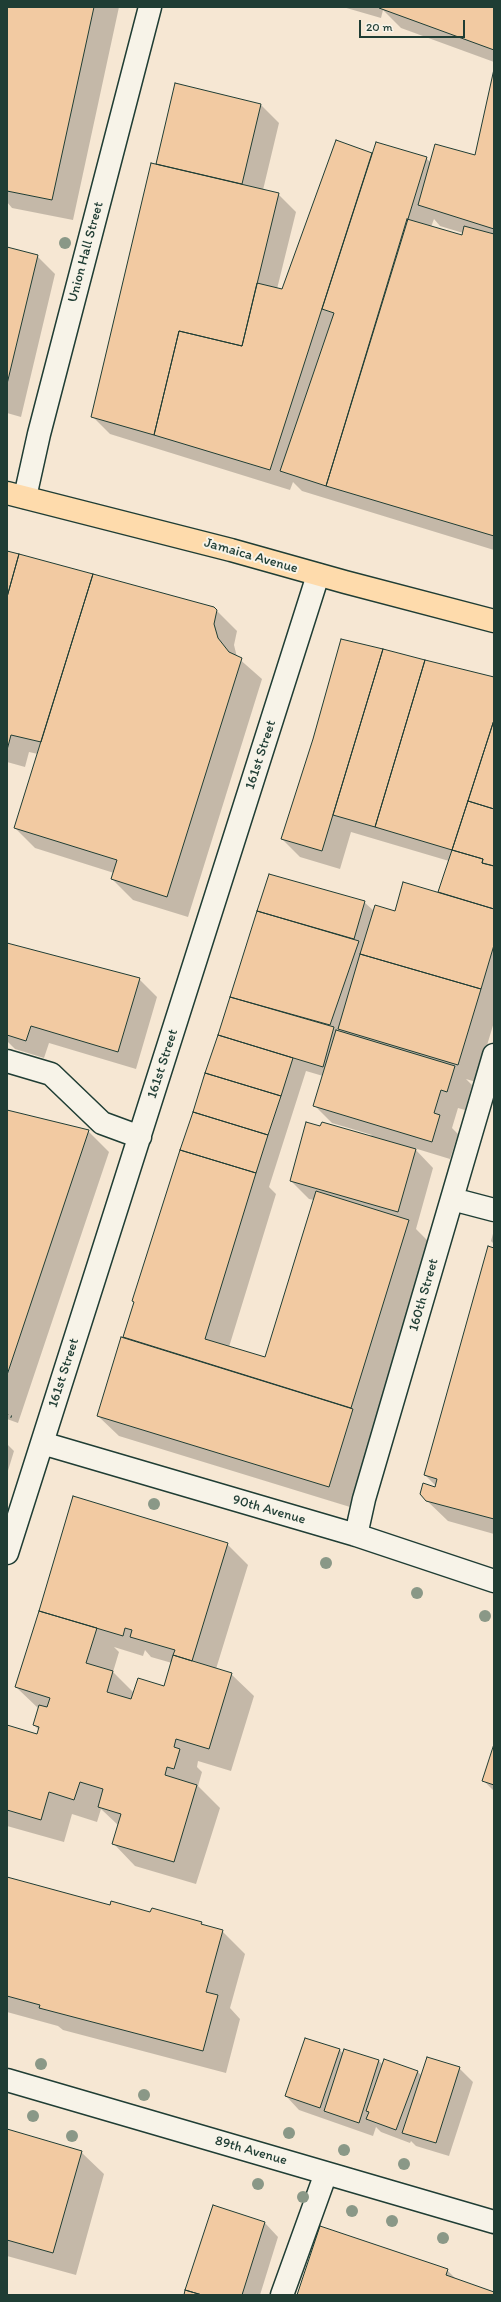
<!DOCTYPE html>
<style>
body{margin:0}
#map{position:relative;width:501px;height:2302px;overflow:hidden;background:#f6e7d3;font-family:Itim,sans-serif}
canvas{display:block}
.frame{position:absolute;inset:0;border:8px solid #1f3d34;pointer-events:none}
.scale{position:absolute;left:359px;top:20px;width:106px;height:18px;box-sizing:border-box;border:2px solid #1f3d34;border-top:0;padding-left:5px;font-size:12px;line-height:14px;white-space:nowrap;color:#1f3d34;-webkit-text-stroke:3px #f7f3e8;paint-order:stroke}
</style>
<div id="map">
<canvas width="501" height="2302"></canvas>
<div class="frame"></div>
<div class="scale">20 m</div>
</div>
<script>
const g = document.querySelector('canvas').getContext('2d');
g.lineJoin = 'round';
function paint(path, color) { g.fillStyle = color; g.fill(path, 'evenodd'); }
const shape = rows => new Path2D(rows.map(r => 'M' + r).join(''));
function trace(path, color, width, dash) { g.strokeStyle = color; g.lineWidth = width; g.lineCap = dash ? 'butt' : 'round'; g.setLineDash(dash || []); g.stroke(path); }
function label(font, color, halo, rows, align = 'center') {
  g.font = font + ' Itim,sans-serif'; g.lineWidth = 4; g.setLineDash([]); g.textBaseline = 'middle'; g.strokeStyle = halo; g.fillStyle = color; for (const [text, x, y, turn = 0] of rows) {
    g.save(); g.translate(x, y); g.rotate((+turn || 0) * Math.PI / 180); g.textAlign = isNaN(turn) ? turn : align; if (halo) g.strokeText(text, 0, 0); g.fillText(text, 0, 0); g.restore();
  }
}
paint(shape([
 [7,7,119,7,73,220,12,208,7,202],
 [343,7,494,7,494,62,401,28,383,10,381,18],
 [494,73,494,550,302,491,293,482,290,490,110,434,92,416,176,85,261,105,279,123,263,190,278,194,296,212,277,289,283,290,336,141,373,154,426,158,431,163,475,156],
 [434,219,440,226,463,233,462,236,431,227],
 [7,248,37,256,55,274,21,417,7,413],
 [7,552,213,607,237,631,234,645,237,657,262,679,188,917,133,900,112,879,114,873,35,848,15,828,38,754,29,752,25,767,7,762],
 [341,640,494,678,494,1022,476,1082,466,1079,472,1085,465,1110,458,1108,452,1128,458,1134,450,1159,414,1148,433,1168,416,1229,429,1242,350,1507,119,1436,98,1416,270,875,364,902,374,911,396,912,439,893,449,861,351,832,340,869,300,857,282,839,314,739],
 [306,1071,323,1076,314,1105,332,1123,372,1135,291,1181,309,1199,314,1200,266,1359,229,1347,276,1194,269,1187],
 [7,944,139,979,157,997,136,1069,49,1043,44,1058,15,1049,7,1041],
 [7,1111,88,1131,109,1152,18,1423,7,1419],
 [494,1230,494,1244,491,1241],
 [494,1249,494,1534,448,1521,423,1497,436,1486,425,1475],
 [7,1444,14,1451,7,1474],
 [74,1497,227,1544,248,1565,216,1669,231,1674,254,1696,231,1771,198,1761,197,1767,202,1772,198,1786,220,1808,196,1884,135,1866,113,1843,118,1825,101,1809,97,1822,72,1814,64,1842,7,1826,7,1726,37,1735,39,1730,34,1725,39,1709,16,1687],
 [114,1647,143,1656,145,1650,151,1657,172,1663,165,1687,134,1693,113,1672,119,1652],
 [494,1747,494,1791,483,1780],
 [7,1878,111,1906,201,1923,205,1926,222,1931,245,1954,230,2008,240,2019,226,2073,63,2030,58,2026,7,2012],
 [306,2039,340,2050,343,2054,344,2050,379,2061,383,2065,385,2060,418,2072,422,2076,459,2068,473,2082,449,2156,416,2146,411,2141,410,2143,381,2132,376,2127,373,2136,299,2110,286,2096],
 [7,2130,81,2152,104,2174,76,2275,7,2256],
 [213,2206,265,2223,278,2237,260,2295,185,2295],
 [447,2270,457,2280,494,2293,494,2295,298,2295]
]), '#0003');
const building = shape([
 [7,7,94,7,52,200,7,191,7,7],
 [380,7,494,7,494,50,379,8,380,7],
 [494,69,494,229,418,205,435,144,475,155,494,69],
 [175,83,261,104,242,184,156,164,175,83],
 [336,140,372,153,270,470,154,435,179,331,242,346,257,283,282,289,336,140],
 [376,142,427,157,326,486,280,471,334,313,322,309,376,142],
 [151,163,279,193,242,346,179,331,154,435,91,417,151,163],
 [407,219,462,235,464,226,494,234,494,536,326,486,407,219],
 [7,247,38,255,7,384,7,247],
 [7,551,19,554,7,597,7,551],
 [19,554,93,574,41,742,11,735,7,750,7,597,19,554],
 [93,574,214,607,217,610,214,624,218,638,229,652,242,658,167,897,111,879,117,860,14,828,93,574],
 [341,639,383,649,322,851,281,839,313,739,341,639],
 [383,649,425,660,375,827,333,815,383,649],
 [425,660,494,677,494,720,452,850,375,827,425,660],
 [494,720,494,809,468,801,494,720],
 [468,801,494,809,494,866,482,863,483,859,452,850,468,801],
 [452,850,483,859,482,863,494,866,494,909,438,892,452,850],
 [269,874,365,901,354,939,257,911,269,874],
 [403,882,494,909,494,945,481,989,360,954,375,905,395,911,403,882],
 [257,911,359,941,330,1025,230,997,257,911],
 [7,943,140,978,118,1052,31,1026,26,1041,7,1035,7,943],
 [360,954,481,989,458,1065,338,1029,360,954],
 [230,997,334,1027,323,1067,218,1035,230,997],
 [336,1030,455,1066,447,1092,441,1090,434,1113,440,1115,432,1142,313,1106,336,1030],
 [218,1035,293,1058,281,1096,205,1073,218,1035],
 [205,1073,281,1096,268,1135,193,1112,205,1073],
 [7,1110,89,1130,7,1375,7,1110],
 [193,1112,268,1135,256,1173,180,1150,193,1112],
 [306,1122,320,1126,322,1122,416,1149,398,1212,290,1181,306,1122],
 [180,1150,256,1173,205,1339,265,1357,316,1191,409,1220,351,1408,123,1337,134,1302,132,1301,180,1150],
 [488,1246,494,1248,494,1519,426,1501,420,1494,423,1483,435,1487,437,1479,424,1475,488,1246],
 [121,1337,353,1409,329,1487,97,1416,121,1337],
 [73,1496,228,1543,192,1661,173,1655,175,1650,130,1637,132,1630,125,1628,123,1636,39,1611,73,1496],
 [39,1611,97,1628,86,1663,113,1671,107,1692,131,1699,138,1678,164,1686,173,1655,232,1673,209,1749,176,1739,174,1747,180,1749,174,1769,167,1767,165,1775,197,1785,174,1862,112,1844,121,1814,98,1807,103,1789,80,1782,74,1800,49,1792,41,1820,7,1810,7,1725,37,1734,39,1727,33,1725,39,1705,47,1707,50,1698,15,1687,39,1611],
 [494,1744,494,1785,482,1781,494,1744],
 [7,1877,110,1905,111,1901,150,1912,152,1908,202,1922,201,1924,223,1930,206,1992,218,1995,203,2051,39,2008,40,2005,7,1996,7,1877],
 [305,2038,340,2049,320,2108,285,2096,305,2038],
 [344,2049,379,2060,359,2123,324,2111,344,2049],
 [427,2057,460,2067,436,2143,402,2133,427,2057],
 [384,2059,418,2071,396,2130,366,2119,369,2112,366,2111,384,2059],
 [7,2129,82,2151,53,2253,7,2240,7,2129],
 [213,2205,265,2222,242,2295,202,2295,185,2290,213,2205],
 [320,2226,448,2269,446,2275,494,2292,494,2295,297,2295,320,2226],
 [185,2290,202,2295,184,2295,185,2290]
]);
paint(building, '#f2caa2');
trace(building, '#1f3d34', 1);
const minor = shape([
 [25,497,39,434,150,7],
 [7,1061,51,1074,102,1123,140,1137],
 [452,1199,494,1210],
 [42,1443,356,1535,494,1581],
 [356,1535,364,1499,494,1055],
 [7,1553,318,575],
 [7,2080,494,2222],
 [282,2295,326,2173]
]);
const major = shape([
 [7,493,231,550,345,582,494,621]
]);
trace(minor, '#1f3d34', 25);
trace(major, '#1f3d34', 25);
trace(shape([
 [7,1415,12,1417]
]), '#1f3d34', 2.5, [1, 3]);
trace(minor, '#f7f3e8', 22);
trace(major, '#fedbac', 22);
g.fillStyle = '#8a9887';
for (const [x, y] of [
 [65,243],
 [154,1504],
 [326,1563],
 [417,1593],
 [485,1616],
 [41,2064],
 [144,2095],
 [33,2116],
 [289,2133],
 [72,2136],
 [344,2150],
 [404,2164],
 [258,2184],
 [303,2197],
 [352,2211],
 [392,2221],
 [443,2238]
]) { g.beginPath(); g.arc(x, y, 6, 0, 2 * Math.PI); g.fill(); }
label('14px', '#1f3d34', '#f7f3e8', [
 ["Union Hall Street",86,252,-75],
 ["Jamaica Avenue",251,556,16],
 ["161st Street",261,755,-72],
 ["161st Street",163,1064,-72],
 ["160th Street",424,1295,-74],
 ["161st Street",64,1373,-72],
 ["90th Avenue",269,1510,16],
 ["89th Avenue",251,2151,16]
]);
</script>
